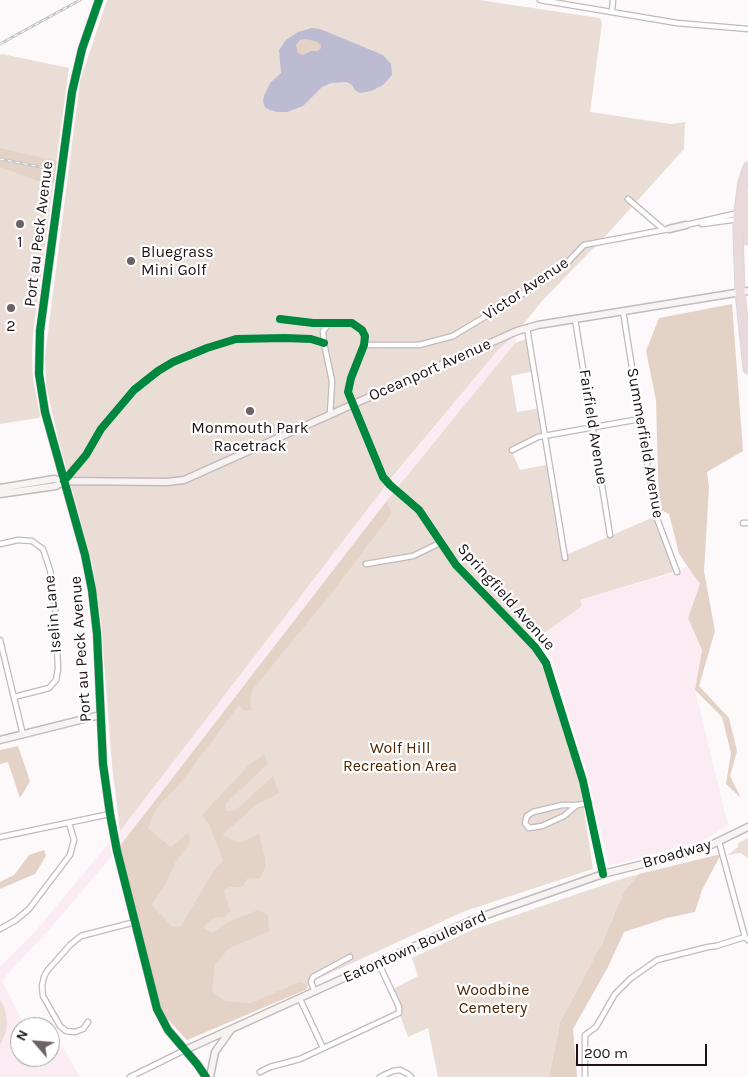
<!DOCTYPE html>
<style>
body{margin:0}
#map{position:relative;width:748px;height:1077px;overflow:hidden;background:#fdf8fa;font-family:Karla,sans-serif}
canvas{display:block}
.north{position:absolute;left:10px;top:1017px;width:50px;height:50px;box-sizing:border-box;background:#fff;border:1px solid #a5a0a2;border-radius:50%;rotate:297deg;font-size:14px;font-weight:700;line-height:20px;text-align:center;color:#1e1117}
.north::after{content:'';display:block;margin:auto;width:18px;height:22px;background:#6c6266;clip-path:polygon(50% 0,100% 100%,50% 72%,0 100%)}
.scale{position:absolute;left:576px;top:1044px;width:131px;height:22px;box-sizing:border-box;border:2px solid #1e1117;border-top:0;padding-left:6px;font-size:15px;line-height:18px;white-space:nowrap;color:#1e1117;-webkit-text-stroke:4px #fff;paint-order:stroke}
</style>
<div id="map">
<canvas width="748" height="1077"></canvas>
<div class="north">N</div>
<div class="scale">200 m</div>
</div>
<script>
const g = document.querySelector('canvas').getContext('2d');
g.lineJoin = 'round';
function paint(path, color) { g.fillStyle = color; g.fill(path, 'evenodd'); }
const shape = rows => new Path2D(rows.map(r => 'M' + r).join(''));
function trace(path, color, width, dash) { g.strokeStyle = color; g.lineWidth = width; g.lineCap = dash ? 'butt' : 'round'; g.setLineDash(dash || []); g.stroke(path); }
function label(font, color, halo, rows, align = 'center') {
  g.font = font + ' Karla,sans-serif'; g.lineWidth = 4.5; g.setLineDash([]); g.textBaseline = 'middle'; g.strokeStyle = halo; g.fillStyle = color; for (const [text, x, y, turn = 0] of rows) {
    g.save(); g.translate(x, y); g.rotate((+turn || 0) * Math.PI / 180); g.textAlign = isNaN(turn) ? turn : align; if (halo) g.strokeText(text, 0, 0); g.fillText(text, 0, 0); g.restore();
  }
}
paint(shape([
 [513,337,517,338,515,343,392,494,120,846,117,835,219,701,384,488,498,350],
 [688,566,700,584,688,618,702,650,695,690,728,825,704,840,609,866,588,776,551,656,536,640,582,606,580,600,677,572],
 [109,843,112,856,47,932,2,980,25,1027,20,1027,20,1057,50,1057,50,1053,63,1047,80,1077,0,1077,0,967,34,933]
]), '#faecf2');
paint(shape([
 [107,0,479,0,600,18,602,23,590,112,671,124,685,122,684,149,611,230,542,301,513,337,498,350,393,476,120,831,112,765,101,622,93,566,58,438,46,385,45,356,80,81],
 [2,54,69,68,33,334,32,355,33,379,40,415,39,418,0,424,0,55],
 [529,338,534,371,511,376,517,412,541,408,544,433,511,450,520,470,550,464,564,556,656,516,676,571,580,600,582,606,531,643,545,663,576,757,593,869,465,911,311,982,307,989,187,1040,163,1014,142,947,120,846,392,494,515,343],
 [748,838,748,858,741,853,728,855,738,847,738,843],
 [639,874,624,891,603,941,560,1022,549,1077,438,1077,428,1028,408,1037,391,990,418,976,412,958,472,930,618,880],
 [0,1000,5,1009,7,1021,6,1032,0,1045]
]), '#eaddd6');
paint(shape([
 [306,39,317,42,321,45,321,48,318,51,311,51,303,55,298,53,296,45,300,40],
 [0,148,57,161,54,183,49,185,0,167],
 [732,304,743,451,707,472,709,487,704,571,715,631,699,686,729,718,737,751,730,776,741,798,726,784,731,753,722,717,695,690,702,650,688,618,700,584,679,554,669,514,659,509,656,400,646,351,659,318],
 [386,502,392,513,330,595,253,689,250,697,251,710,245,711,239,705,182,781,157,808,151,820,148,829,171,847,189,832,190,842,175,863,166,884,151,905,173,927,181,926,213,872,223,861,209,824,202,815,249,765,264,754,268,764,225,804,226,811,235,811,273,776,279,793,256,805,222,835,240,843,259,834,265,857,265,867,260,879,248,878,242,887,230,887,224,890,230,911,225,917,214,918,203,927,212,933,228,922,258,910,268,915,269,931,228,949,215,965,212,991,225,1001,251,1003,299,982,306,984,307,989,187,1040,163,1014,142,947,120,846],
 [18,746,30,781,20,798,8,762,0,764,0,750],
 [44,850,46,856,35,874,0,889,0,882,14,875,29,855],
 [721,854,702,890,695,912,667,918,624,932,608,967,573,1029,577,1077,549,1077,560,1022,603,941,624,891,639,874]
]), '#e4d2c7');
paint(shape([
 [312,28,320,29,383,55,391,64,392,75,383,85,371,91,360,93,355,90,352,85,347,82,331,83,322,87,303,106,287,112,277,112,270,110,265,107,263,101,264,96,270,83,281,73,279,50,286,40,298,32],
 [306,39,317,42,321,45,321,48,318,51,311,51,303,55,298,53,296,45,300,40]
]), '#bdbbd1');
const street = shape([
 [540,0,677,23,748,29],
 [612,12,613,0],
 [628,199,664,230],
 [702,224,739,219],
 [686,225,738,213],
 [623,311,655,513,677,572],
 [280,319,313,323,352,323,362,330,365,336,364,345,351,378,348,392,383,477,390,485,419,510,456,565,535,647,546,663,583,781,603,874],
 [575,319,610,535],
 [330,323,323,331,324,343,332,381,330,415],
 [527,328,565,558],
 [364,345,419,345,453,336,529,290,565,265,584,245,669,229],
 [512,450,538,437,640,419],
 [64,481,86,455,101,429,134,390,158,371,173,362,207,348,236,339,285,338,311,339,324,343],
 [743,523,748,523],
 [0,544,18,540,32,541,43,549,50,570,55,603,58,669,56,680,49,688,14,697],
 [366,564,413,556,440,543],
 [0,640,23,735],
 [577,805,564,816,542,826,529,828,525,823,527,816,533,812,562,805,577,805,589,803],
 [0,837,110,814],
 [719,842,745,937,748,940],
 [0,929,16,920,29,909,70,855,74,840,69,823],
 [315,992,311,982,313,977,350,957],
 [300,999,323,1048],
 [88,1022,83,1029,75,1032,66,1031,60,1026,43,996,42,986,44,977,47,971,70,945,81,936,135,922],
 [260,1072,270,1067,300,1059,399,1013,399,1007,378,962],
 [130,1077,185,1050],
 [380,1077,393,1071,400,1070,408,1074,411,1077],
 [585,1077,585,1035,596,1027,615,994,630,979,657,960,708,947,716,946,745,937]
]);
const secondary = shape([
 [99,0,82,49,72,92,40,331,39,374,45,412,85,555,92,590,97,634,103,764,110,814,117,851,157,1009,168,1030,197,1064,206,1077],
 [669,229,686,225],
 [0,488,54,479,64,481,167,482,184,480,517,331,538,325,748,291],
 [0,494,56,486,64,481],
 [0,740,100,715],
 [185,1050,472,920,603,874,683,854,711,845,748,827],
 [210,1077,215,1052,230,1031]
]);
const highway = shape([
 [748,167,743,182,738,217,738,233,740,292,748,369],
 [745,197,748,240]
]);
trace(street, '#c2b9bc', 7);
trace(secondary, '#c2b9bc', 9);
trace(highway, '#dad6d8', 11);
trace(street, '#fffefe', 4.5);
trace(secondary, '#f8f3f3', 6);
trace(highway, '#e9d9da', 9);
const rail = shape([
 [0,44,80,0],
 [0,159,51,169]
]);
trace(rail, '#c9c8c8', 3);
trace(rail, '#fff', 1, [4]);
trace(shape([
 [99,0,82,49,72,92,40,331,39,374,45,412,85,555,92,590,97,634,103,764,110,814,117,851,157,1009,168,1030,197,1064,206,1077],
 [280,319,313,323,352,323,362,330,365,336,364,345,351,378,348,392,383,477,390,485,419,510,456,565,535,647,546,663,583,781,603,874],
 [64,481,86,455,101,429,134,390,158,371,173,362,207,348,236,339,285,338,311,339,324,343]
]), '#00873e', 8);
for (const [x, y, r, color] of [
 [20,224,5,"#6c6266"],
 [131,261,5,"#6c6266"],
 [11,308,5,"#6c6266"],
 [250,411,5,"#6c6266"]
]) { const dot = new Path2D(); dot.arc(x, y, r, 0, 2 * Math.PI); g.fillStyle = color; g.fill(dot); trace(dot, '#fff', 2); }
label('16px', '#1e1117', '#fff', [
 ["Port au Peck Avenue",39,234,-83],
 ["Victor Avenue",526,289,-34],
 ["Oceanport Avenue",430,370,-24],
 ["Fairfield Avenue",593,427,81],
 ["Summerfield Avenue",645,443,80],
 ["Springfield Avenue",506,597,48],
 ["Iselin Lane",53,614,-95],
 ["Port au Peck Avenue",81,649,-94],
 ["Broadway",677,854,-16],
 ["Eatontown Boulevard",415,947,-24]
]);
label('16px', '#1e1117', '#fff', [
 ["1",20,242],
 ["Bluegrass",141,252,"left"],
 ["Mini Golf",141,270,"left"],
 ["2",11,326],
 ["Monmouth Park",250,428],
 ["Racetrack",250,446]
]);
label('16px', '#4e2604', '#fff', [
 ["Wolf Hill",400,748],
 ["Recreation Area",400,766],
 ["Woodbine",493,990],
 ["Cemetery",493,1008]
]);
</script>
